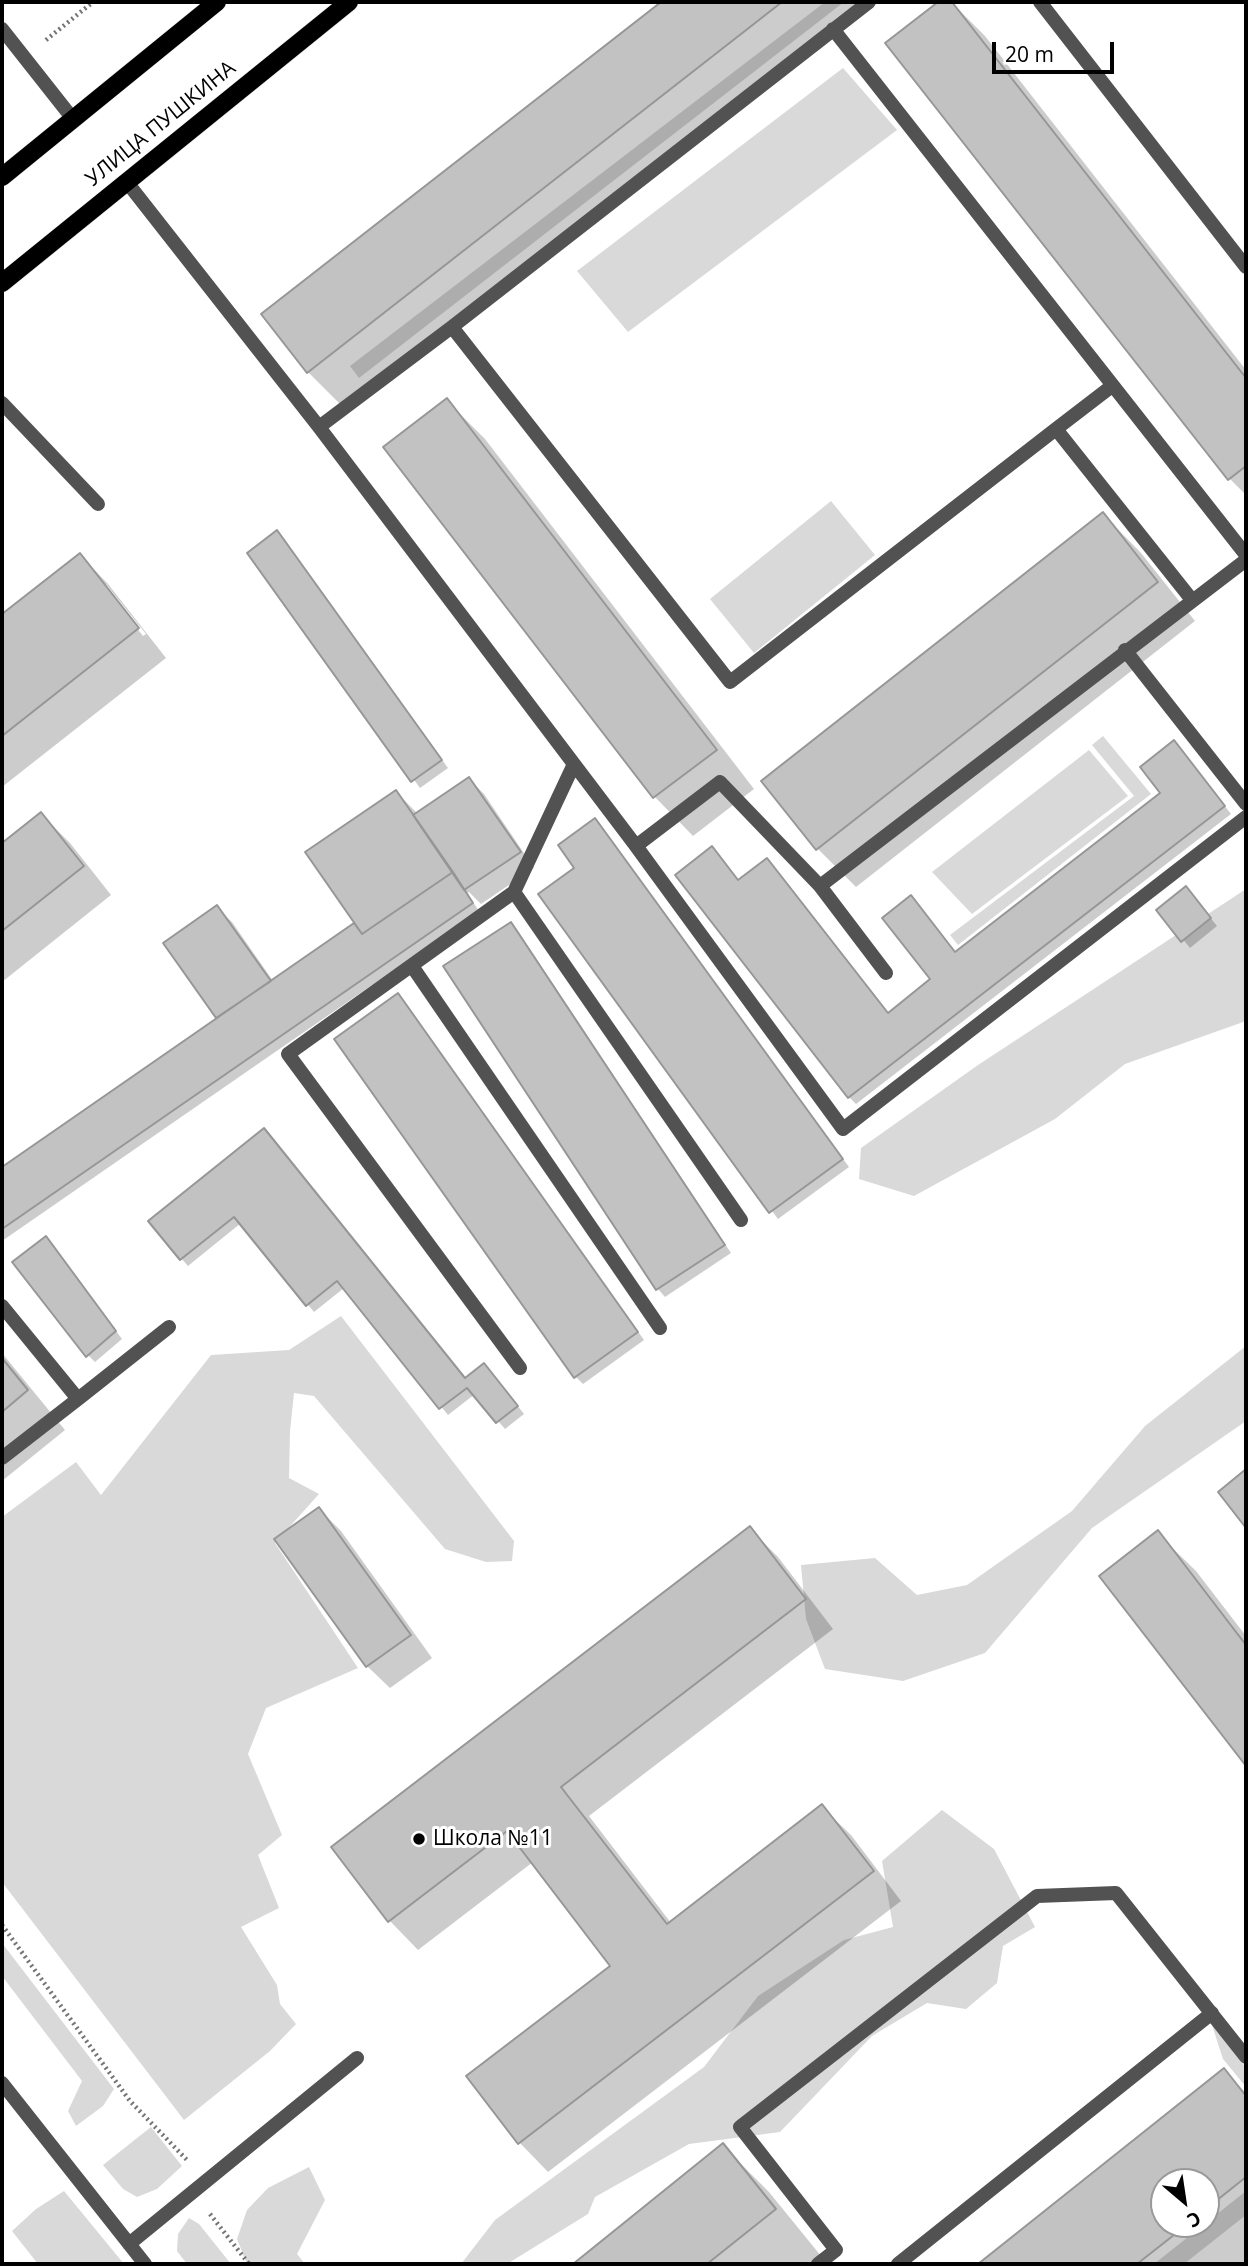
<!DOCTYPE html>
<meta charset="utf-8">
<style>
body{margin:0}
#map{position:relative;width:1248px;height:2266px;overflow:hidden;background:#fff;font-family:"Open Sans",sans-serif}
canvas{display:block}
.frame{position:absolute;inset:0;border:4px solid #000;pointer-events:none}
.north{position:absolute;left:1150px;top:2168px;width:70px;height:70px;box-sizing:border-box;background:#fff;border:2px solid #999;border-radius:50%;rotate:151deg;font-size:19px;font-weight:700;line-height:28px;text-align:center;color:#000}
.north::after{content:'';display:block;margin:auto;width:24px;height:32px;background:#000;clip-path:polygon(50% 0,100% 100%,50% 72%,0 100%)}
.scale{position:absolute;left:992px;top:42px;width:122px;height:32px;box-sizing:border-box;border:4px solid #000;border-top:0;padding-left:9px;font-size:21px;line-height:24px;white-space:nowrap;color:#000;-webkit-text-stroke:5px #fff;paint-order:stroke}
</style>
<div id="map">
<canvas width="1248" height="2266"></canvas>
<div class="frame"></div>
<div class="north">С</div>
<div class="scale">20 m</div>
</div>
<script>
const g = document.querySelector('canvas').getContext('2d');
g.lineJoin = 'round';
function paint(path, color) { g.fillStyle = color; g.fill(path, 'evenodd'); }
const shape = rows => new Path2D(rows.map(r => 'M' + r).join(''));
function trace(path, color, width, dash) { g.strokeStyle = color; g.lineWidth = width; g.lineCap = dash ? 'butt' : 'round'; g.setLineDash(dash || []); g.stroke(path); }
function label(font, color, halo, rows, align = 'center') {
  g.font = font + ' "Open Sans",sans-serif'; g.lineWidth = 6; g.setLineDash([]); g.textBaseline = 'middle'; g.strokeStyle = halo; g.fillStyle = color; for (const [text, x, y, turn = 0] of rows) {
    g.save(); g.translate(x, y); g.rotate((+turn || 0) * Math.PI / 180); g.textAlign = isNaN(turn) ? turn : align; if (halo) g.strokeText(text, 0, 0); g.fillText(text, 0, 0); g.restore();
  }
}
paint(shape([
 [825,2,844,2,359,378,350,366],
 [843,68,897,130,628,332,577,271],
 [831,501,875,555,754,653,710,599],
 [1103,736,1151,794,958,945,950,935,1134,796,1092,745],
 [1089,750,1128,796,972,914,932,872],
 [1246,889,1246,1021,1125,1064,1055,1119,914,1196,859,1179,861,1148,978,1065],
 [341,1316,514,1541,512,1561,486,1562,445,1549,314,1396,294,1393,290,1431,289,1478,319,1494,275,1543,358,1668,266,1708,248,1754,282,1835,258,1855,279,1908,241,1927,277,1985,280,2004,296,2024,270,2051,184,2120,2,1882,2,1517,76,1462,101,1495,211,1355,289,1350],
 [1246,1346,1246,1421,1092,1528,985,1653,903,1681,825,1669,806,1619,801,1565,875,1558,917,1595,967,1585,1072,1511,1145,1426],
 [942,1810,994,1849,1035,1927,1003,1946,997,1983,966,2009,927,2003,872,2036,780,2132,689,2144,595,2197,588,2214,507,2264,461,2264,495,2220,704,2067,758,1996,844,1940,893,1927,882,1861],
 [2,1943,114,2089,103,2106,76,2126,68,2111,82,2081,2,1976],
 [1212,2025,1246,2068,1246,2087,1223,2059],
 [151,2127,182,2166,157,2189,137,2197,123,2189,103,2165],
 [309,2167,325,2200,297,2254,305,2264,247,2264,237,2239,247,2210,268,2188],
 [64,2191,124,2264,38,2264,12,2231,36,2209],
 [1246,2191,1246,2215,1184,2264,1154,2264],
 [189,2218,199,2224,231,2264,187,2264,177,2251,178,2234]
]), '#d9d9d9');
paint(shape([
 [664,2,870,2,346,410,308,372,263,314],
 [941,2,951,2,985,36,1246,370,1246,495,1230,479,888,43],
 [447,401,485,439,754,789,693,836,655,797,386,447],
 [1103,514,1141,553,1195,621,856,887,818,849,764,781],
 [277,533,448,768,420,788,249,553],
 [80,555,108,584,166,658,2,787,2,617],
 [102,584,106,584,146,634,143,636],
 [1181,750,1231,814,856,1104,849,1097,739,882,888,1015,1162,794],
 [469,779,484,794,534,868,481,904,469,892,467,893,479,911,2,1241,2,1169,219,1019,165,944,216,907,232,922,273,981,362,930,396,792,418,814],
 [41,814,70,843,111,895,2,982,2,845],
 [595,821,849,1167,778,1219,540,895,577,868],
 [1193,896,1217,926,1190,948,1159,910],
 [511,924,518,931,731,1253,665,1297,658,1289,445,967],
 [405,1003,644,1340,583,1384,576,1377],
 [264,1130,466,1380,491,1372,524,1414,505,1429,475,1394,448,1415,344,1288,314,1312,241,1223,188,1266,181,1258],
 [53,1246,122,1339,95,1362,88,1355],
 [2,1353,65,1430,2,1481],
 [319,1509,341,1531,432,1658,390,1688,367,1666],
 [749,1528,778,1557,833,1629,589,1816,671,1923,822,1807,851,1835,901,1901,548,2172,520,2143,468,2076,612,1966,533,1862,418,1950,390,1921,333,1848],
 [1157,1533,1196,1571,1246,1636,1246,1763,1102,1576],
 [1223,2070,1246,2093,1246,2261,1242,2264,980,2264],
 [1164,2182,1206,2182,1206,2224,1164,2224],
 [723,2146,769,2192,821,2256,811,2264,576,2264]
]), '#0003');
const building = shape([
 [661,2,782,2,307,373,261,314,661,2],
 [938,2,952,2,1246,378,1246,466,1228,480,885,43,938,2],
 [447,398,717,750,653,798,383,447,447,398],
 [1103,512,1158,582,816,850,761,781,1103,512],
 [277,530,442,760,411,782,247,553,277,530],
 [80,553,139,628,2,736,2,614,80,553],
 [1174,740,1225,806,848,1098,675,875,712,846,738,880,767,858,888,1013,930,979,882,918,911,895,955,952,1160,793,1140,767,1174,740],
 [469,777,521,852,464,890,413,815,469,777],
 [396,790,453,872,362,934,305,852,396,790],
 [41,812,84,866,2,931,2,843,41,812],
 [595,818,843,1159,769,1213,538,894,574,868,558,845,595,818],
 [453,872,473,903,2,1229,2,1167,354,923,362,934,453,872],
 [1186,886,1211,918,1181,942,1156,910,1186,886],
 [217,905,271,981,216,1018,163,943,217,905],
 [511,922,725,1245,656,1290,443,966,511,922],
 [398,993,638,1332,574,1378,334,1039,398,993],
 [264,1128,465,1378,484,1363,518,1406,496,1423,467,1388,439,1409,337,1281,306,1306,234,1217,180,1260,148,1221,264,1128],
 [46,1236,116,1331,86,1357,12,1262,46,1236],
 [2,1358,28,1390,2,1412,2,1358],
 [1246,1469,1246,1528,1218,1492,1246,1469],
 [319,1507,411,1635,366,1667,274,1539,319,1507],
 [750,1526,806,1599,561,1787,667,1924,822,1804,874,1871,518,2144,466,2076,610,1966,507,1831,388,1922,331,1847,750,1526],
 [1158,1530,1246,1645,1246,1766,1099,1576,1158,1530],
 [1224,2068,1246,2096,1246,2177,1206,2209,1206,2182,1164,2182,1164,2224,1188,2224,1137,2264,978,2264,1224,2068],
 [723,2143,776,2209,707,2264,573,2264,723,2143]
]);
paint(building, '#c2c2c2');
trace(building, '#969696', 2);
const primary = shape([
 [2,177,217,2],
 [2,283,349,2]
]);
trace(primary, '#dbdbdb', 19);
trace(shape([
 [46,40,93,2],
 [2,1925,130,2101,187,2160],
 [210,2214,249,2264]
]), '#747474', 4.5, [2, 3.5]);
trace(shape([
 [1040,2,1246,267],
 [2,29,73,119],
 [833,29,1246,555],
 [126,181,319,427,636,846,720,782,820,886,1246,560],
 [452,327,730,682,1056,429,1192,600],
 [2,403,98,504],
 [319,427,452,327,869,2],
 [1056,429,1112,386],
 [1125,650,1246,804],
 [636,846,843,1129,1246,817],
 [820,886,886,973],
 [514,892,741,1220],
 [412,966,660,1328],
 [2,1306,78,1399,2,1458],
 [520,1368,288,1054,514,892,574,764],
 [78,1399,169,1327],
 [2,2083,145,2264],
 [129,2244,357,2058],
 [818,2264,836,2250,740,2127,1037,1896,1116,1893,1246,2057],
 [898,2264,1212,2013]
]), '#525252', 14);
trace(primary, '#000', 18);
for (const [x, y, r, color] of [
 [419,1839,7,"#000"]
]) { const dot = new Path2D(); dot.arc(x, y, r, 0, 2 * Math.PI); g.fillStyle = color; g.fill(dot); trace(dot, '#fff', 2.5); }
label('21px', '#000', '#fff', [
 ["УЛИЦА ПУШКИНА",161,124,-39]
]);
label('21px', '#000', '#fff', [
 ["Школа №11",433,1839]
], 'left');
</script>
